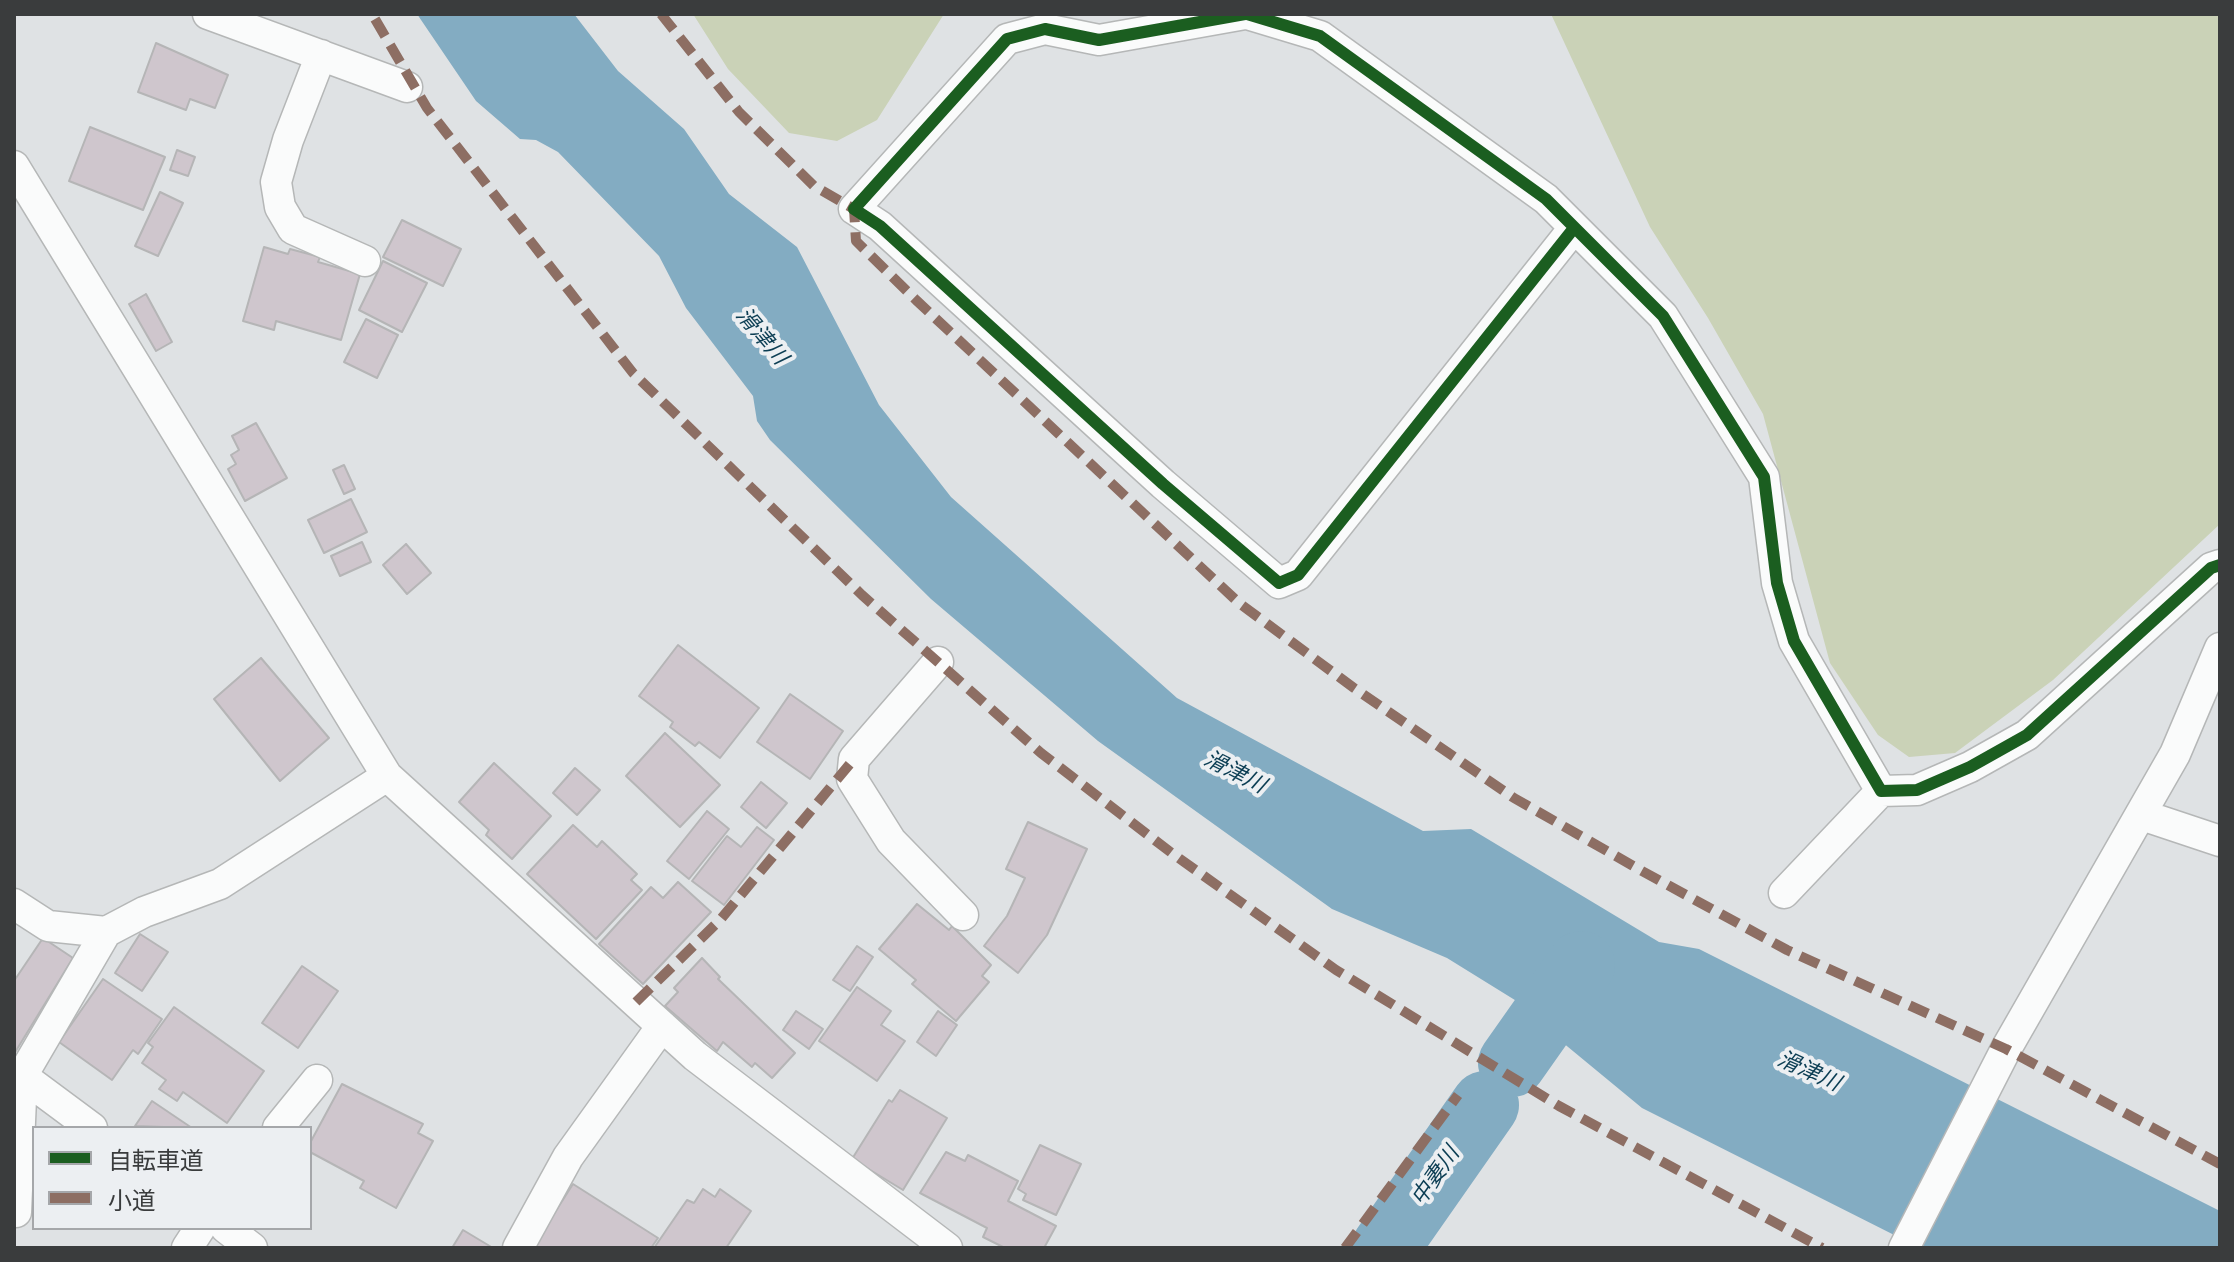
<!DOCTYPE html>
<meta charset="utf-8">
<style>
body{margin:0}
#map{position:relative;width:2234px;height:1262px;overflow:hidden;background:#dfe2e4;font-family:Lato,"Noto Sans JP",sans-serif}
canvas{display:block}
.frame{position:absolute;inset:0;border:16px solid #3a3c3d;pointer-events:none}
.legend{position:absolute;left:32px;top:1126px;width:280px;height:104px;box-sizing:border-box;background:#eceff2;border:2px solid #a5a7aa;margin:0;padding:10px 14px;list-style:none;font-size:24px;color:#3a3c3d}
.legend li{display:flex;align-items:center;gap:16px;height:40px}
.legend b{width:40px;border:2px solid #a5a7aa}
</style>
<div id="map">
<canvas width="2234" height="1262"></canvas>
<div class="frame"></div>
<ul class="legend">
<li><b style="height:10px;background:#1b5e20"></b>自転車道</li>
<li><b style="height:10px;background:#8d6e63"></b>小道</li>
</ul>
</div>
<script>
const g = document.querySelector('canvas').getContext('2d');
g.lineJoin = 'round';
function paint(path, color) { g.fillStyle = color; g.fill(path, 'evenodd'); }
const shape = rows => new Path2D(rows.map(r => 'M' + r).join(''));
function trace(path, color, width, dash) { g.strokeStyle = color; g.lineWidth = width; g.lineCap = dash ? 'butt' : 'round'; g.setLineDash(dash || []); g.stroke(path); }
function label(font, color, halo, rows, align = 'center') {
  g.font = font + ' Lato,"Noto Sans JP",sans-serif'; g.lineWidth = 8; g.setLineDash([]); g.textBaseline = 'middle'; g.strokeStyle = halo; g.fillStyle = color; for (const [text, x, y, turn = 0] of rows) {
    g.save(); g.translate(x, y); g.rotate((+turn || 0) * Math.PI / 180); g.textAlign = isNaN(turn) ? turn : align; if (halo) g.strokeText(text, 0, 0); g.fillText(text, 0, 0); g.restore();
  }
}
paint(shape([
 [693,14,944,14,877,120,837,141,789,133,728,69],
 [1551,14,2220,14,2220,524,2053,680,1955,753,1909,757,1878,735,1830,663,1763,414,1708,318,1650,227]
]), '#cad2b7');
paint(shape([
 [417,14,574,14,618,71,684,129,729,194,797,247,879,405,951,497,1177,698,1423,831,1471,829,1659,942,1699,949,2220,1211,2220,1248,1920,1248,1642,1108,1562,1042,1543,1053,1516,1035,1531,1010,1447,958,1332,909,1098,741,931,599,770,440,757,421,753,396,686,308,659,256,558,152,536,140,520,139,476,101]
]), '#83acc2');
trace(shape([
 [1512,1063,1581,965],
 [1385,1248,1485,1105]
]), '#83acc2', 68);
const building = shape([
 [156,43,228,75,215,108,190,99,186,110,138,92,156,43],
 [90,127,165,157,143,210,69,181,90,127],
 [177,150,195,157,188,176,170,170,177,150],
 [160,192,183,203,158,256,135,246,160,192],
 [402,220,461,249,443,286,383,257,402,220],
 [264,247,288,254,290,249,320,257,318,262,360,274,341,340,276,321,274,330,243,321,264,247],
 [383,261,427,283,402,332,359,310,383,261],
 [146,294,172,342,156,351,129,304,146,294],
 [366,319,398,335,377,378,344,362,366,319],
 [256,423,287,478,245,501,228,469,236,464,231,455,239,450,232,436,256,423],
 [344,465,355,489,344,494,333,470,344,465],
 [351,499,367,532,324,553,308,520,351,499],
 [362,542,371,562,340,576,331,556,362,542],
 [406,544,431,573,407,594,383,565,406,544],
 [678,645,759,708,720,758,699,742,695,746,670,727,673,722,639,696,678,645],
 [261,658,329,738,280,781,214,699,261,658],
 [790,694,843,731,810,779,757,742,790,694],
 [665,733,720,785,680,827,626,776,665,733],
 [494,763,551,816,512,859,486,835,489,830,459,802,494,763],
 [575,768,600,790,577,815,553,793,575,768],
 [761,782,787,803,766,828,741,807,761,782],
 [707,811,729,829,689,879,667,861,707,811],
 [1028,822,1087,849,1047,935,1018,973,984,946,1007,916,1025,878,1006,869,1028,822],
 [573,825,597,847,602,841,637,874,631,880,642,890,596,939,527,874,573,825],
 [757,827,774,840,724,905,692,881,727,836,741,847,757,827],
 [678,882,711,912,643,984,599,944,651,887,663,898,678,882],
 [917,904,949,930,952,926,991,965,982,976,989,982,956,1021,912,984,916,980,879,949,917,904],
 [140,934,168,952,142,991,115,973,140,934],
 [43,938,73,958,14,1054,14,981,43,938],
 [857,946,873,957,850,991,833,980,857,946],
 [702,958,720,977,718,979,795,1053,772,1078,755,1063,752,1067,723,1042,717,1051,665,1006,678,992,674,988,702,958],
 [302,966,338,991,298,1048,262,1023,302,966],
 [103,979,162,1019,138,1054,133,1050,112,1080,59,1042,103,979],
 [857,987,891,1011,881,1025,905,1041,877,1081,819,1041,857,987],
 [174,1007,264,1071,227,1123,183,1092,177,1101,159,1089,166,1080,142,1063,153,1047,148,1043,174,1007],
 [796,1011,823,1029,809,1049,783,1030,796,1011],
 [938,1011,957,1025,936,1056,917,1042,938,1011],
 [342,1084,423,1124,418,1133,433,1141,396,1208,360,1188,364,1181,310,1152,310,1143,342,1084],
 [900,1090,947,1118,903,1190,852,1159,889,1100,892,1102,900,1090],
 [152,1101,192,1128,135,1126,152,1101],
 [1040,1145,1081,1164,1056,1215,1023,1200,1026,1194,1018,1189,1040,1145],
 [946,1152,965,1161,968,1155,1018,1181,1008,1201,1056,1226,1044,1248,1005,1248,983,1237,987,1228,920,1193,946,1152],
 [573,1184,658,1238,651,1248,532,1248,573,1184],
 [703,1189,715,1197,720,1189,751,1211,726,1248,654,1248,687,1200,694,1203,703,1189],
 [463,1230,493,1248,452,1248,463,1230]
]);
paint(building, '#cfc6cd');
trace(building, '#b5b5b6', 2);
const street = shape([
 [208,14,407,87],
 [1245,14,1099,40,1045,29,1007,39,854,209,880,226,1163,484,1279,583,1298,575,1574,228],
 [1247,14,1320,36,1546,199,1663,316,1764,477,1777,583,1794,641,1881,791,1917,790,1970,767,2027,735,2211,568,2220,565],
 [321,55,288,140,276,182,280,207,293,229,365,261],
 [14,166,387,776,695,1056,947,1248],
 [938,662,854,759,852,779,891,841,963,915],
 [2142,815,2220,841],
 [1784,893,1881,791],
 [14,904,48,926,106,932,144,912,220,884,387,776],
 [14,1074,22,1076,16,1212],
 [92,1128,22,1076,106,932],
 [278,1128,317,1080],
 [226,1228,252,1248],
 [187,1248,200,1228],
 [518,1248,568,1157,662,1026],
 [1904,1248,2006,1049,2175,754,2220,648]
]);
trace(street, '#b5b7b7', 33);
trace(street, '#fafbfb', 30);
trace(shape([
 [661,14,739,112,814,186,854,209,856,241,916,300,1239,603,1354,688,1514,798,1642,871,1787,950,2006,1049,2220,1164],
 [375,19,427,108,633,373,862,595,1041,753,1173,854,1336,970,1559,1106,1822,1248],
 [636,1002,720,920,854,759],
 [1345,1248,1458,1095]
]), '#8d6e63', 10, [20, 10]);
trace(shape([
 [1245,14,1099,40,1045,29,1007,39,854,209,880,226,1163,484,1279,583,1298,575,1574,228],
 [1247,14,1320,36,1546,199,1663,316,1764,477,1777,583,1794,641,1881,791,1917,790,1970,767,2027,735,2211,568,2220,565]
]), '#1b5e20', 12);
label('italic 22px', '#0b3d53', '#eceff2', [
 ["滑津川",762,336,50],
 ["滑津川",1235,772,27],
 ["滑津川",1809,1071,24],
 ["中妻川",1435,1176,-55]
]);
</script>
